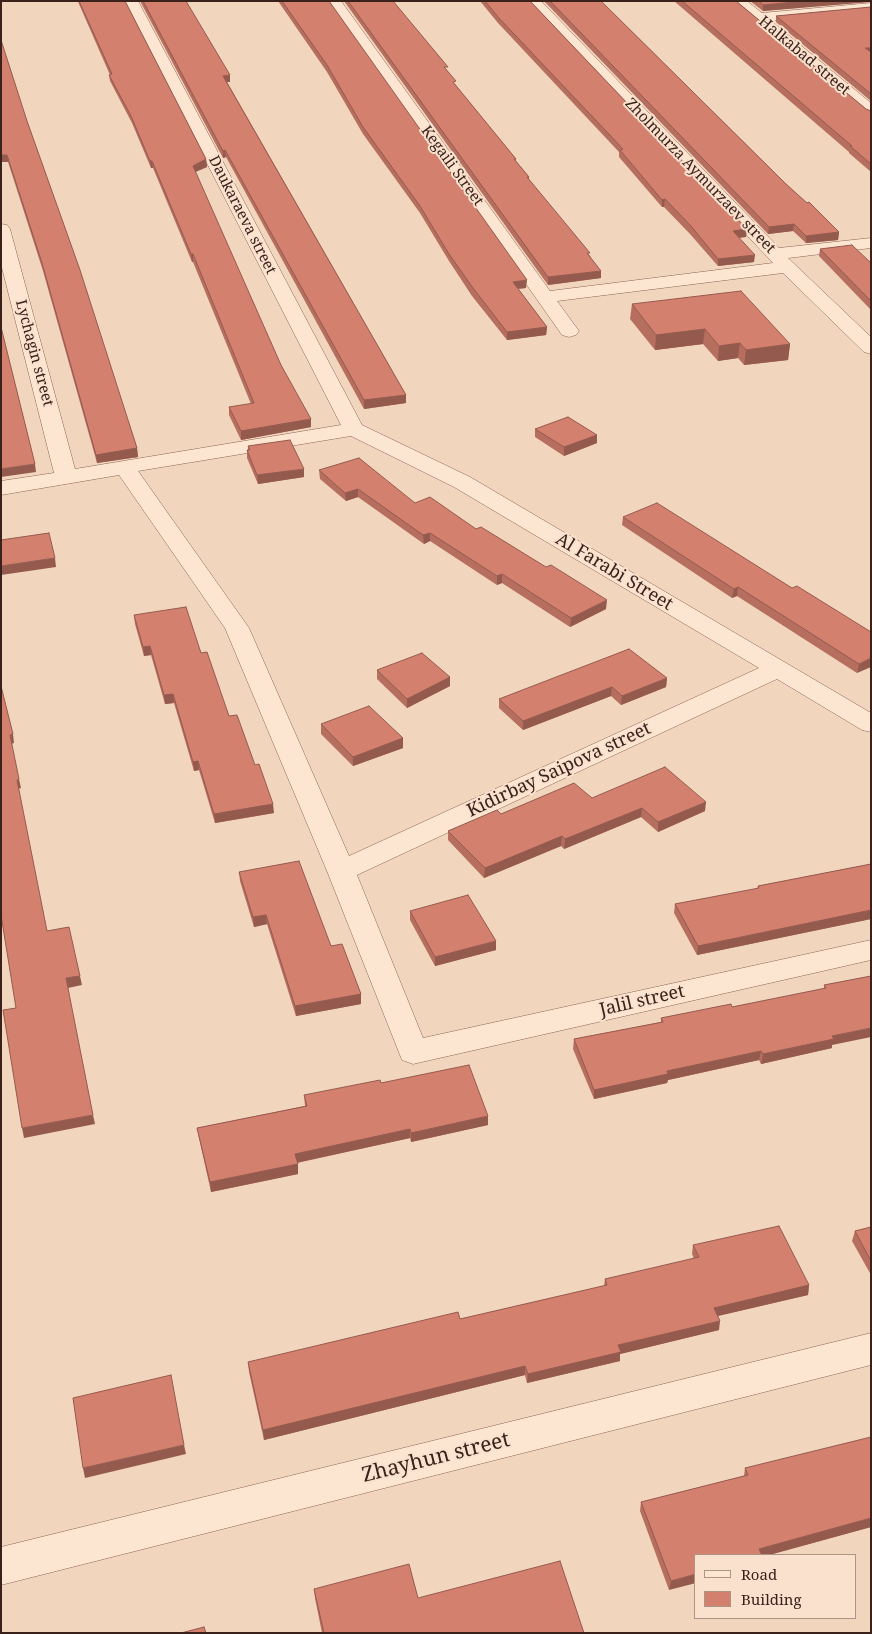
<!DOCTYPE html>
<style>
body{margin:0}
#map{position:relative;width:872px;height:1634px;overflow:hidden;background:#f2d5bd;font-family:"Noto Serif",serif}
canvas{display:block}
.frame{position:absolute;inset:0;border:2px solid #3a221b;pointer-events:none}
.legend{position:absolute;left:694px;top:1554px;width:162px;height:65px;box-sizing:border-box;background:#f9e1ce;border:1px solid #ad9586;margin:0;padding:6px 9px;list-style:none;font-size:15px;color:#3a221b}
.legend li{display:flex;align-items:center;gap:10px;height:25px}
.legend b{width:25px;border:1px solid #ad9586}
</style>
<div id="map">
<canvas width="872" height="1634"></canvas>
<div class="frame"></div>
<ul class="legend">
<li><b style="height:6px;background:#fce5d1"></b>Road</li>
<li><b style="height:14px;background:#d4806f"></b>Building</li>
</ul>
</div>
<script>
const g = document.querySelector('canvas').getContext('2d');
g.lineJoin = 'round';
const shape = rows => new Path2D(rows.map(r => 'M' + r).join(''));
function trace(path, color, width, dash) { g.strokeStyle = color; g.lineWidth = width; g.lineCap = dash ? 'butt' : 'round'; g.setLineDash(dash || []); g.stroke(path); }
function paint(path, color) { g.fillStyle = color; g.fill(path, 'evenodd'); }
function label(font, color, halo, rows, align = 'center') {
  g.font = font + ' "Noto Serif",serif'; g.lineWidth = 4; g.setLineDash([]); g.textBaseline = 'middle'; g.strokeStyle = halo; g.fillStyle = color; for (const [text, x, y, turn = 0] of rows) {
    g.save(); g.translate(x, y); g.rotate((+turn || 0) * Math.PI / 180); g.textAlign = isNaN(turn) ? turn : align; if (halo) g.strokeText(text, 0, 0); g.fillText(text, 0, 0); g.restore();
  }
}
const minor = shape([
 [124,1,138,1,362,425,470,477,871,713,871,732,862,730,777,679,357,875,423,1038,871,940,871,960,413,1064,402,1060,327,871,225,628,119,475,1,495,1,481,54,473,1,264,1,224,7,225,10,229,75,469,341,425,124,1],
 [351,436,454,487,759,668,349,856,249,628,138,471,351,436],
 [327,1,341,1,550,291,773,263,526,1,541,1,779,248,871,238,871,248,788,258,871,337,871,354,864,352,783,273,557,301,579,331,576,335,569,337,562,335,327,1],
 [731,1,747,1,762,13,871,3,871,11,771,21,871,103,871,116,866,114,731,1],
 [871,1333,871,1365,1,1585,1,1547,871,1333]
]);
trace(minor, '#8c6454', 1);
paint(minor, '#fce5d1');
paint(shape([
 [78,1,125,1,206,159,207,167,195,172,281,365,311,427,241,440,229,415,229,407,251,404,193,262,192,262,153,168,151,168,132,123,110,81,109,75,110,75,79,4],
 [140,1,186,1,230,82,227,82,406,395,406,403,364,409,226,157,223,158],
 [278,1,329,1,526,288,518,289,547,327,546,335,507,340,472,296,449,261,420,213,363,134,327,72],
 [344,1,393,1,448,72,456,86,516,159,516,161,529,177,529,180,590,256,601,278,548,285],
 [480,1,530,1,747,229,746,237,739,238,754,262,718,266,690,234,664,207,662,207,619,157,619,152,498,23],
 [544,1,601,1,786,184,839,232,838,240,806,243,793,231,768,234],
 [674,1,736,1,866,109,871,111,871,172,849,153,849,152],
 [750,1,871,1,763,11],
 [871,7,871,101,776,22,776,16],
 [27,121,137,448,138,457,97,463,43,271,8,162,1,162],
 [820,249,871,263,871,310,819,256],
 [632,304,790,344,788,360,744,365,738,358,718,361,703,344,655,350,630,319],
 [535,429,597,435,597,443,564,456,535,437],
 [248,446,304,477,258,484,247,458,247,450,248,450],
 [319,470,415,503,476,529,606,609,570,627,502,583,497,585,430,541,424,544,358,497,346,501,320,479],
 [623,517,792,588,871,632,857,673,737,596,732,598,622,525],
 [134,615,201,653,229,716,255,765,274,813,215,823,199,770,194,771,174,703,165,704,151,655,144,656,135,624],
 [377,670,450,677,450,686,407,708,377,679],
 [667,678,666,687,621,705,611,696,523,730,499,708,499,699],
 [321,724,403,738,403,748,353,766,321,734],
 [592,798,705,811,658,832,641,817,564,849,561,846,484,878,448,840,448,831,501,814],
 [871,864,871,919,697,955,674,913,675,904,757,889,758,886],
 [239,872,331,946,361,994,361,1004,296,1016,267,924,254,927,240,881],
 [410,911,496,950,435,966,410,920],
 [871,976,832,1045,832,1048,761,1064,759,1060,668,1080,667,1083,594,1099,573,1049,574,1039,661,1022,661,1018,732,1007,824,989,824,985],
 [381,1083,488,1116,488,1125,411,1142,410,1138,297,1163,298,1174,211,1192,199,1138,197,1128,305,1106,304,1095],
 [871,1227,871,1275,852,1241,855,1231],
 [693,1245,809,1285,808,1295,718,1316,719,1330,620,1354,620,1361,527,1383,525,1375,264,1440,249,1372,248,1362,460,1319,604,1286,605,1279,694,1259,692,1254],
 [745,1468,871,1527,769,1555,696,1555,669,1590,640,1511,641,1502,744,1476],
 [314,1589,418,1598,584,1633,322,1633,315,1598]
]), '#b66e5f');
paint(shape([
 [805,1,871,1,871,2,763,11,763,5],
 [865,48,871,48,871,54],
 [230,75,230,82,224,82,223,76],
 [225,150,226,157,223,158,223,151],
 [1,155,7,155,8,162,1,162],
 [206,159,207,167,193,173,193,166],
 [150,161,152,161,153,168,151,168],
 [665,199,664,207,662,207,662,200],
 [794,224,793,231,768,234,769,227],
 [747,229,746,237,733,238,733,231],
 [839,232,838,240,806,243,806,236],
 [191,254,193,254,193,262,192,262],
 [755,255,754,262,718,266,718,259],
 [601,271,601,278,548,285,548,277],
 [527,280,526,288,513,289,513,282],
 [547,327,546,335,507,340,507,332],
 [705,329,703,344,655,350,656,335],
 [740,343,738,358,718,361,719,346],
 [790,344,788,360,744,365,746,350],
 [406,395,406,403,364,409,364,400],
 [311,419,311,427,241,440,241,431],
 [597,435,597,443,564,456,564,447],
 [137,448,138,457,97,463,96,455],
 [35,464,36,472,1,477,1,469],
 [304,469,304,477,258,484,257,475],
 [358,489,358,497,346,501,345,493],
 [430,533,430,541,424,544,423,535],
 [55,558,56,567,1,575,1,566],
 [502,574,502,583,497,585,497,576],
 [738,587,737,596,732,598,734,589],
 [607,600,606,609,570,627,571,618],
 [150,646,151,655,144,656,143,647],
 [871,658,871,667,857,673,859,664],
 [450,677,450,686,407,708,407,699],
 [667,678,666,687,621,705,622,696],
 [612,687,611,696,523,730,523,721],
 [173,694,174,703,165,704,164,695],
 [13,734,14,743,11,744,10,735],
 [403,738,403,748,353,766,353,757],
 [198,761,199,770,194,771,193,762],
 [19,779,21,788,18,789,17,780],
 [706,802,705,811,658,832,658,822],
 [273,804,274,813,215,823,214,814],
 [642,808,641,817,564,849,565,839],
 [562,836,561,846,484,878,485,868],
 [871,910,871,919,697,955,698,946],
 [266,915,267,924,254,927,253,917],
 [496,941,496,950,435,966,435,957],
 [80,976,82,985,68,988,66,978],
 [361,994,361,1004,296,1016,295,1006],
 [871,1028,871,1037,832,1045,832,1048,761,1064,763,1054,832,1036],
 [761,1051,759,1060,668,1080,667,1083,594,1099,594,1090,667,1071],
 [93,1115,95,1124,24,1138,22,1128],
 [488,1116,488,1125,411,1142,411,1133],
 [410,1129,410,1138,295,1163,295,1154],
 [298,1164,298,1174,211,1192,210,1182],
 [809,1285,808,1295,713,1317,714,1308],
 [720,1321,719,1330,620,1354,620,1361,527,1383,528,1374,618,1345],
 [525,1366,525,1375,264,1440,263,1430],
 [184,1445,186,1454,85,1478,83,1468],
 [871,1518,871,1527,769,1555,758,1555,759,1549],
 [696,1574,696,1583,669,1590,671,1581]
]), '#945a4e');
const building = shape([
 [79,1,125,1,206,159,193,166,281,365,311,419,241,431,229,407,254,403,193,254,191,254,152,161,150,161,131,116,109,75,112,74,79,1],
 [143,1,186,1,230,75,223,76,406,395,364,400,225,150,223,151,143,1],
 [282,1,329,1,527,280,513,282,547,327,507,332,473,288,449,254,420,206,363,127,327,65,282,1],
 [348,1,393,1,448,67,444,67,456,81,453,82,516,159,514,159,529,177,527,177,590,253,587,253,601,271,548,277,348,1],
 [485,1,530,1,747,229,733,231,755,255,718,259,691,226,665,199,662,200,620,150,623,149,498,17,485,1],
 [550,1,601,1,786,184,807,203,809,202,839,232,806,236,794,224,769,227,550,1],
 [682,1,736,1,866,109,871,111,871,164,850,146,852,146,682,1],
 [759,1,805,1,763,5,759,1],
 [871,7,871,48,865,48,871,52,871,94,776,16,871,7],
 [1,40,27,121,80,270,137,448,96,455,42,263,7,155,1,155,1,40],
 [852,245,871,263,871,301,820,249,852,245],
 [741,291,790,344,746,350,740,343,719,346,705,329,656,335,632,304,741,291],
 [1,327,35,464,1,469,1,327],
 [568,417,597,435,564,447,535,429,568,417],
 [290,440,304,469,257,475,247,450,250,450,248,446,290,440],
 [359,458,415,503,430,497,476,529,481,527,546,567,551,565,607,600,571,618,502,574,497,576,430,533,423,535,358,489,345,493,319,470,359,458],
 [657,503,792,588,797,586,871,632,871,658,859,664,738,587,734,589,623,517,657,503],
 [49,533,55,558,1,566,1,540,49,533],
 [186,607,201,653,207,652,229,716,237,715,255,765,259,764,273,804,214,814,198,761,193,762,173,694,164,695,150,646,143,647,134,615,186,607],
 [629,649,667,678,622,696,612,687,523,721,499,699,629,649],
 [422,653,450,677,407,699,377,670,422,653],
 [1,686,13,734,10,735,19,779,17,780,47,931,69,927,80,976,66,978,93,1115,22,1128,3,1010,16,1008,1,915,1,686],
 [369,706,403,738,353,757,321,724,369,706],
 [665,767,706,802,658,822,642,808,565,839,562,836,485,868,448,831,497,810,501,814,574,783,592,798,665,767],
 [299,861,331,946,342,944,361,994,295,1006,266,915,253,917,239,872,299,861],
 [871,864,871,910,698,946,675,904,759,888,758,886,871,864],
 [468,895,496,941,435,957,410,911,468,895],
 [871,976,871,1028,832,1036,834,1039,763,1054,761,1051,667,1071,668,1074,594,1090,574,1039,663,1022,661,1018,731,1004,732,1007,826,988,824,985,871,976],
 [469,1065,488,1116,411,1133,410,1129,295,1154,298,1164,210,1182,197,1128,307,1106,304,1095,380,1080,381,1083,469,1065],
 [779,1226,809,1285,714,1308,720,1321,618,1345,621,1352,528,1374,525,1366,263,1430,248,1362,458,1312,460,1319,607,1285,605,1279,699,1257,693,1245,779,1226],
 [871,1227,871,1261,855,1231,871,1227],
 [171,1375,184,1445,83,1468,73,1398,171,1375],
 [871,1437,871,1518,759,1549,762,1555,696,1555,696,1574,671,1581,641,1502,748,1475,745,1468,871,1437],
 [560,1561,584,1633,324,1633,314,1589,409,1564,418,1598,560,1561],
 [204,1627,206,1633,181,1633,204,1627]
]);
paint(building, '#d4806f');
trace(building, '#945a4e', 1);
label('15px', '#3a221b', '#f9e1ce', [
 ["Halkabad street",804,56,40],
 ["Kegaili Street",452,166,54],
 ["Zholmurza Aymurzaev street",700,176,46],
 ["Daukaraeva street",242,215,63],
 ["Lychagin street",34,353,75]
]);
label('18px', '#3a221b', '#f9e1ce', [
 ["Al Farabi Street",614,572,31],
 ["Kidirbay Saipova street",559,770,-25],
 ["Jalil street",642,1001,-13]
]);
label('21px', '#3a221b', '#f9e1ce', [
 ["Zhayhun street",436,1458,-14]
]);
</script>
